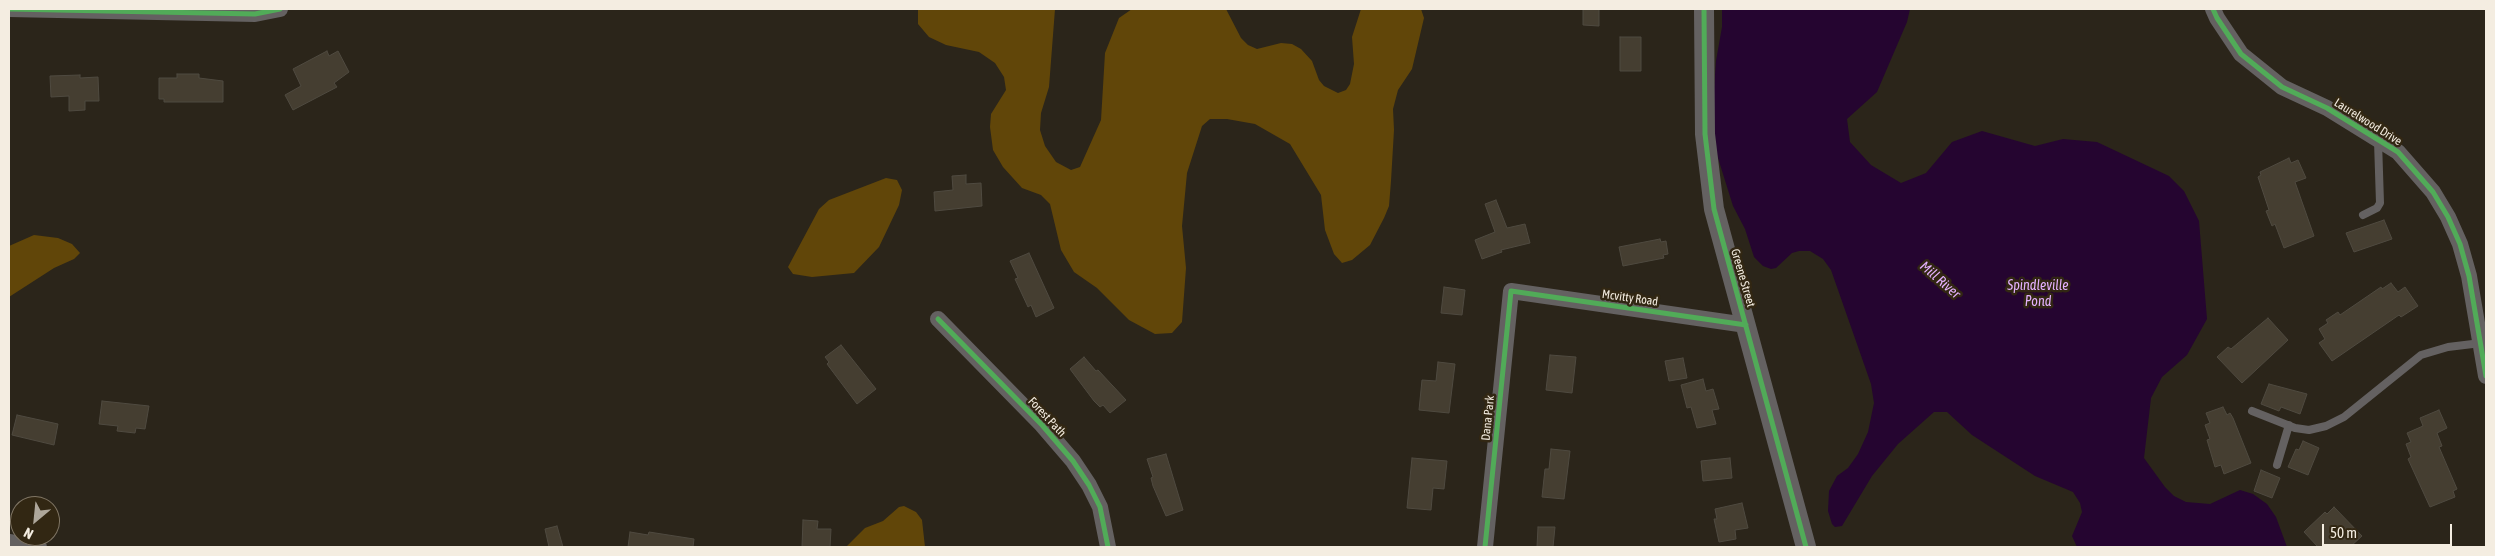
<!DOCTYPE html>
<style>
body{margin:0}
#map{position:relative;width:2495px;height:556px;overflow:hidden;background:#2b251a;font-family:"Asap Condensed",sans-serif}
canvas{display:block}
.frame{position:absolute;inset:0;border:10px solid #f4ede1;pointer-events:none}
.north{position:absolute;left:10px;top:496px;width:50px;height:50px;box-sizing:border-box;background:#322713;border:1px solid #807665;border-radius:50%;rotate:208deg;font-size:14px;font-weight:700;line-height:20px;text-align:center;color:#f4ede1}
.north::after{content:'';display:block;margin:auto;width:18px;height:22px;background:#aea79b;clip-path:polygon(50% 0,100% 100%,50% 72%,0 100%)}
.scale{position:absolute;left:2322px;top:524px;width:130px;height:22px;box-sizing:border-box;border:2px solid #f4ede1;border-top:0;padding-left:6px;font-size:15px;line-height:18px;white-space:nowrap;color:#f4ede1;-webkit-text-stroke:4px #322713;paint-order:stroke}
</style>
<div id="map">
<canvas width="2495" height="556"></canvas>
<div class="frame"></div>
<div class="north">N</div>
<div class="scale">50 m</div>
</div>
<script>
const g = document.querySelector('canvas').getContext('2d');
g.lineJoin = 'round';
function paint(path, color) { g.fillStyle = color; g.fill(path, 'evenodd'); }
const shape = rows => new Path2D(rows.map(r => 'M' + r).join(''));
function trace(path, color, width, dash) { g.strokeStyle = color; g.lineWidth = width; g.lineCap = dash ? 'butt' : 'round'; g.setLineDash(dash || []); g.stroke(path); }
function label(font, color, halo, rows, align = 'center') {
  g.font = font + ' "Asap Condensed",sans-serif'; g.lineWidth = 5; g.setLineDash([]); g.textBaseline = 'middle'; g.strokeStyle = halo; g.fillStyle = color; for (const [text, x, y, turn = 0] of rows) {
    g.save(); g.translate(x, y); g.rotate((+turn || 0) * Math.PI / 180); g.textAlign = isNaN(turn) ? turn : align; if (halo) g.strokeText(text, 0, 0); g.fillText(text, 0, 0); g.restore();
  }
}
paint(shape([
 [918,9,1055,9,1049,87,1041,113,1040,130,1045,146,1056,162,1071,170,1080,167,1101,120,1105,53,1119,18,1132,9,1226,9,1241,38,1248,45,1257,49,1281,43,1292,44,1301,49,1312,61,1319,80,1324,86,1338,93,1346,90,1350,84,1354,64,1352,37,1361,9,1421,9,1424,18,1412,69,1398,90,1393,109,1394,130,1391,181,1389,206,1384,218,1370,245,1352,260,1342,263,1334,254,1325,230,1321,195,1290,144,1255,124,1227,119,1210,119,1202,126,1187,173,1182,226,1186,268,1182,322,1172,333,1155,334,1129,320,1097,288,1074,272,1061,250,1050,204,1041,195,1022,188,1003,167,993,150,990,127,991,114,1006,90,1004,77,995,63,979,52,946,45,929,37,918,24],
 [886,178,897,180,902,190,899,205,879,247,854,273,812,277,793,274,788,267,819,209,829,200],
 [34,235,58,238,72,244,80,253,74,259,54,268,9,297,9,246],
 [904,506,916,512,922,520,925,547,846,547,865,528,883,521,899,507]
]), '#614609');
paint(shape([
 [1722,9,1910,9,1907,22,1877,92,1847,119,1850,142,1871,165,1901,183,1926,173,1952,142,1982,131,2035,146,2063,139,2097,142,2169,176,2184,191,2199,221,2207,319,2187,355,2162,377,2151,398,2144,458,2165,487,2174,496,2186,502,2210,504,2240,490,2253,494,2267,504,2276,517,2287,547,2077,547,2072,536,2082,512,2080,503,2073,492,2035,476,1972,435,1947,412,1934,412,1898,444,1872,476,1842,526,1835,527,1832,524,1828,511,1829,491,1837,476,1848,468,1858,454,1868,432,1874,403,1871,384,1831,270,1823,259,1810,251,1799,251,1792,253,1776,268,1771,269,1763,266,1754,257,1745,229,1733,206,1713,142,1712,116,1716,61,1722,27]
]), '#250530');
const building = shape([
 [1583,9,1599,9,1599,26,1583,25,1583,9],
 [1620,37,1641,37,1641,71,1620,71,1620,37],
 [327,51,329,56,338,51,349,72,334,83,337,87,293,110,285,95,301,86,293,69,327,51],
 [177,74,199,74,199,78,223,81,223,102,164,102,164,99,159,99,159,78,177,78,177,74],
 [80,75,80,78,98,77,99,101,85,101,85,110,69,111,69,96,51,97,50,76,80,75],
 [2289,158,2291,163,2298,160,2306,178,2295,182,2314,236,2284,248,2275,224,2272,226,2266,211,2269,210,2258,177,2261,175,2260,172,2289,158],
 [966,175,966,184,981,183,982,206,935,211,934,192,953,190,952,176,966,175],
 [1496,200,1507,228,1525,224,1530,243,1501,250,1502,252,1482,259,1475,240,1495,232,1485,204,1496,200],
 [2384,220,2392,239,2354,252,2346,233,2384,220],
 [1660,239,1661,242,1666,241,1668,254,1663,255,1664,258,1623,266,1619,247,1660,239],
 [1029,253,1054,308,1036,317,1031,305,1028,307,1015,279,1018,278,1010,261,1029,253],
 [2391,283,2398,292,2405,287,2418,306,2401,317,2399,315,2332,361,2319,343,2325,339,2319,329,2328,323,2326,320,2338,312,2340,315,2381,287,2382,289,2391,283],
 [1444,287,1465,290,1462,315,1441,313,1444,287],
 [2268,318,2288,340,2242,383,2217,357,2228,347,2231,349,2268,318],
 [841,345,876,389,857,404,827,364,829,362,825,357,841,345],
 [1550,355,1576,357,1572,393,1546,390,1550,355],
 [1084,357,1096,371,1098,370,1126,400,1110,413,1103,405,1100,407,1094,401,1070,369,1084,357],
 [1683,358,1687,378,1669,381,1665,361,1683,358],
 [1438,362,1455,364,1449,413,1419,410,1422,380,1436,381,1438,362],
 [1703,379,1706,391,1713,389,1719,409,1712,410,1716,424,1697,428,1691,407,1687,408,1681,385,1703,379],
 [2269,384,2307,394,2300,414,2281,407,2279,411,2261,404,2269,384],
 [102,401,149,406,145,429,136,428,135,433,117,431,118,426,99,424,102,401],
 [2223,407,2227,415,2230,413,2233,418,2251,463,2224,474,2221,465,2215,467,2207,440,2210,439,2205,425,2210,423,2206,413,2223,407],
 [2439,410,2447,428,2437,433,2442,446,2439,447,2457,489,2453,491,2455,497,2430,507,2408,459,2411,457,2406,444,2411,442,2407,433,2423,426,2420,418,2439,410],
 [17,415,58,424,54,445,12,435,17,415],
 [2303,441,2319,448,2308,475,2288,467,2296,449,2299,450,2303,441],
 [1551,449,1570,451,1564,499,1542,497,1545,469,1549,469,1551,449],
 [1166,454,1183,510,1166,516,1153,486,1151,478,1153,477,1147,459,1166,454],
 [1412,458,1447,461,1444,489,1433,488,1431,510,1407,508,1412,458],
 [1730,458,1732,478,1703,481,1701,461,1730,458],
 [2261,470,2280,478,2272,498,2254,491,2261,470],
 [1742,503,1748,528,1735,530,1736,539,1719,542,1714,519,1717,519,1715,509,1742,503],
 [2334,507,2362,536,2350,547,2318,547,2304,532,2325,512,2327,514,2334,507],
 [803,520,818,521,817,529,831,529,830,547,802,547,803,520],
 [557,526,563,547,549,547,545,529,557,526],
 [1538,527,1555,527,1553,547,1537,547,1538,527],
 [630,532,648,535,649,532,694,539,693,547,628,547,630,532]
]);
paint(building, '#453e31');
trace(building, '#4f4a40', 1);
trace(shape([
 [2363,215,2377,208,2380,203,2378,141],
 [2252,411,2295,428,2309,430,2326,426,2344,417,2421,355,2448,347,2481,343],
 [2277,465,2289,425]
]), '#646161', 8);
trace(shape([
 [9,9,255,14,280,9],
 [2213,9,2217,18,2241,54,2282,87,2327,108,2398,152,2433,192,2448,217,2460,244,2469,276,2486,376],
 [938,319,1042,425,1073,461,1089,485,1100,507,1108,547],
 [9,542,39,547],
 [1485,547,1511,291,1746,325]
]), '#646161', 16);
trace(shape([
 [1704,9,1705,134,1714,209,1806,547]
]), '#646161', 20);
trace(shape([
 [9,9,255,14,280,9],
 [1704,9,1705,134,1714,209,1806,547],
 [2213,9,2217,18,2241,54,2282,87,2327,108,2398,152,2433,192,2448,217,2460,244,2469,276,2486,376],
 [938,319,1042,425,1073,461,1089,485,1100,507,1108,547],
 [1485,547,1511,291,1746,325]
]), '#51ab58', 5);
label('12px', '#f4ede1', '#322713', [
 ["Laurelwood Drive",2368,122,32],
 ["Greene Street",1743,278,74],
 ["Mcvitty Road",1630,298,8],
 ["Forest Path",1047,417,47],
 ["Dana Park",1488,418,-84]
]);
label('italic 14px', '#e4b1fd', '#322713', [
 ["Mill River",1940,280,41],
 ["Spindleville",2038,286],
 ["Pond",2038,302]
]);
</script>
